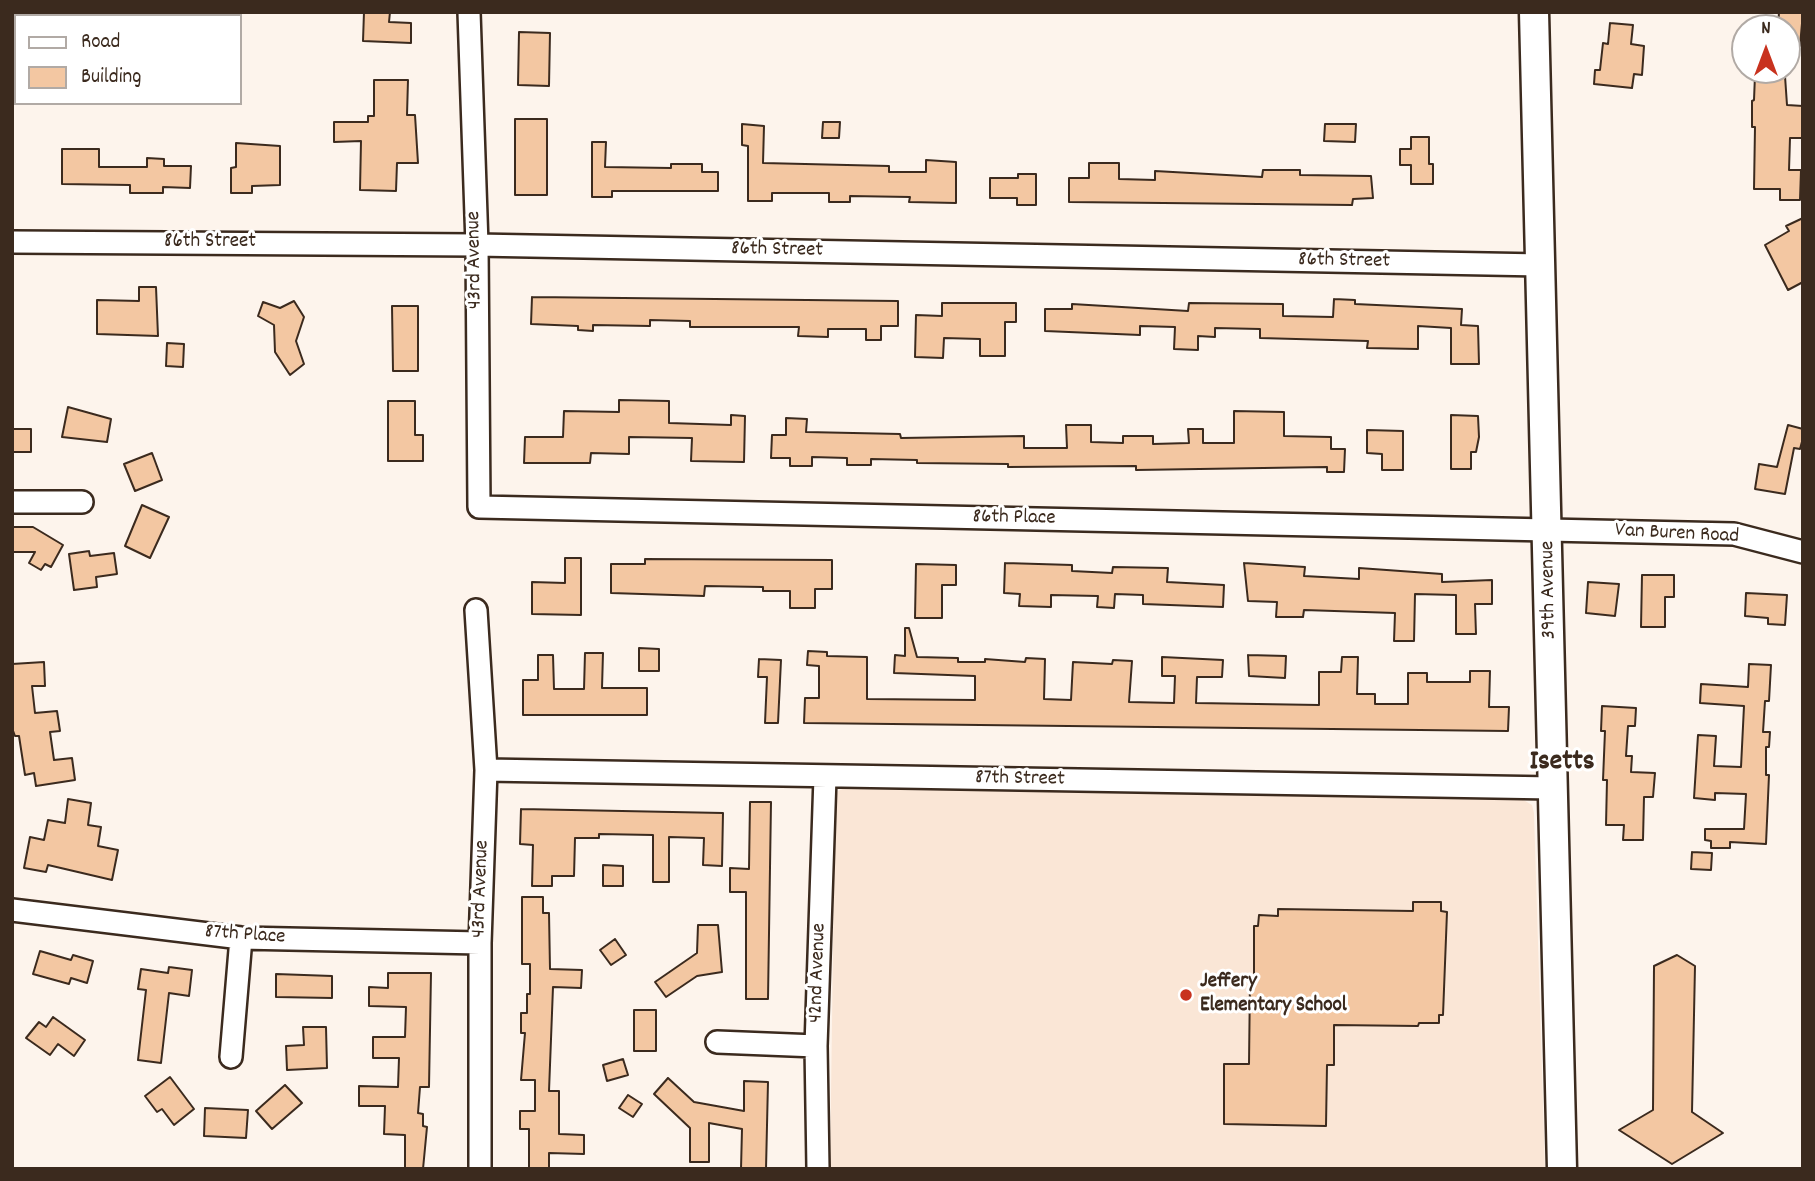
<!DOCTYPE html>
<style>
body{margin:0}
#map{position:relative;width:1815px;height:1181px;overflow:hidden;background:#fdf4ec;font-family:Dekko,sans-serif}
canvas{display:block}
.frame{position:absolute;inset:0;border:14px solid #3b2a1e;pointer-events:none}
.legend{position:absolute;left:14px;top:14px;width:228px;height:91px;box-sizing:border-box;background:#fff;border:2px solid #b1aaa5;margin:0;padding:9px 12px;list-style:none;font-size:21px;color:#3b2a1e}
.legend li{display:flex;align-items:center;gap:14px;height:35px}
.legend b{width:35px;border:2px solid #b1aaa5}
.north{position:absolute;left:1731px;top:14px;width:70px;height:70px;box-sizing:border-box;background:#fff;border:2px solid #b1aaa5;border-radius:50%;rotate:0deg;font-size:19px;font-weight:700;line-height:28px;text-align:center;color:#3b2a1e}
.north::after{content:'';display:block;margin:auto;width:24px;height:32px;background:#c8321e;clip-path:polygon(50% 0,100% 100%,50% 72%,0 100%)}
</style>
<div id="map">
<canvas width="1815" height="1181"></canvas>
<div class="frame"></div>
<ul class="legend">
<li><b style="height:9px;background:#fff"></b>Road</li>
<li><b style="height:19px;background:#f3c7a2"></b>Building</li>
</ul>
<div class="north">N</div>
</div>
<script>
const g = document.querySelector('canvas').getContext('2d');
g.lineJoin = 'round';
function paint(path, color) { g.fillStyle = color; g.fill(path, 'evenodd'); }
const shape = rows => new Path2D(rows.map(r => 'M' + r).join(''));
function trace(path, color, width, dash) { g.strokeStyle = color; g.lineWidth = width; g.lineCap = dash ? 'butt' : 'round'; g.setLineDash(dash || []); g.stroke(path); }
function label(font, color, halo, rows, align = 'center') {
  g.font = font + ' Dekko,sans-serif'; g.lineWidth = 6; g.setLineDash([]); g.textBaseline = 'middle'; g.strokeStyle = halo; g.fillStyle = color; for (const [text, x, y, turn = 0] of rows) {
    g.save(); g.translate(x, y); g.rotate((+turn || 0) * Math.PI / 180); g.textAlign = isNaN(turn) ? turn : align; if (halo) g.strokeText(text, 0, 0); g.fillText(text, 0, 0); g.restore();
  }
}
paint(shape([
 [848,786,1520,798,1532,805,1534,813,1545,1169,830,1169,835,800,838,791]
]), '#fae6d6');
const building = shape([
 [364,12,390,12,389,22,411,23,411,43,363,41,364,12],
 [1779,12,1803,12,1800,46,1787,46,1787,28,1778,28,1779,12],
 [1610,23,1633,25,1631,44,1644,46,1642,75,1634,74,1632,88,1594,84,1595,70,1600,70,1603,43,1608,44,1610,23],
 [519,32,550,33,549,86,518,85,519,32],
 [1755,75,1785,76,1787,105,1803,106,1803,138,1790,138,1789,170,1801,170,1800,200,1780,200,1780,189,1754,189,1755,127,1752,127,1752,101,1754,100,1755,75],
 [374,80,408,80,407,115,415,115,418,163,397,163,396,191,360,190,361,141,334,142,334,122,368,122,368,116,374,116,374,80],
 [515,119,547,119,547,195,515,195,515,119],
 [823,122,840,122,839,138,822,138,823,122],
 [742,124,764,126,763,163,889,166,889,172,926,172,926,160,956,162,956,203,909,202,910,197,850,196,850,202,829,202,829,193,772,193,772,201,748,201,748,146,742,145,742,124],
 [1325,124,1356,124,1355,142,1324,141,1325,124],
 [1411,137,1429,137,1429,164,1433,164,1433,184,1411,184,1411,165,1400,165,1400,149,1411,149,1411,137],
 [592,142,606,142,605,167,671,168,671,164,702,164,702,172,718,172,718,191,612,191,612,197,592,197,592,142],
 [236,143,280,146,280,185,252,186,252,193,231,193,231,168,236,167,236,143],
 [62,149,99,149,99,167,147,167,147,158,164,159,164,166,191,166,190,188,163,187,163,193,130,193,130,185,62,184,62,149],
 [1089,163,1119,163,1119,179,1155,180,1155,171,1262,177,1263,170,1300,170,1300,175,1371,176,1373,198,1353,199,1352,205,1069,202,1069,178,1089,178,1089,163],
 [1018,174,1036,174,1036,205,1017,205,1017,198,990,198,990,178,1018,178,1018,174],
 [1803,218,1803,282,1788,290,1765,245,1789,231,1786,226,1803,218],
 [139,287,156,287,158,336,97,334,97,300,139,301,139,287],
 [532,297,898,301,898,326,881,326,881,340,866,340,866,329,828,329,828,337,798,336,799,327,690,327,690,321,650,320,650,326,593,325,593,331,578,330,578,326,531,324,532,297],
 [1334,299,1355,300,1355,304,1462,309,1461,325,1478,326,1479,364,1451,364,1451,328,1418,326,1418,349,1367,348,1368,341,1260,338,1260,329,1215,328,1215,337,1198,336,1198,350,1174,349,1175,327,1140,326,1140,335,1045,331,1045,309,1072,309,1072,304,1188,311,1189,303,1283,304,1283,316,1333,317,1334,299],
 [294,301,304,317,296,341,304,364,290,375,275,352,274,325,258,316,263,302,280,308,294,301],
 [942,303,1016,303,1016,322,1005,322,1005,356,980,356,980,339,944,338,943,358,915,357,916,315,942,316,942,303],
 [392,306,418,306,418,371,393,371,392,306],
 [167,343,184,344,183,367,166,366,167,343],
 [619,400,669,401,669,423,731,425,731,415,745,416,744,462,691,461,692,438,629,437,629,454,591,453,590,463,524,463,525,437,563,437,564,411,619,412,619,400],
 [388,401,415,401,415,435,423,435,423,461,388,461,388,401],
 [68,407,111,419,107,442,62,437,68,407],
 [1234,411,1284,412,1284,436,1331,437,1331,449,1345,449,1344,472,1327,472,1327,467,1136,470,1136,466,1008,467,1008,464,917,463,917,460,871,459,871,465,847,465,847,458,812,457,812,466,790,466,790,458,771,458,772,435,786,435,786,418,807,419,806,432,900,434,901,438,1024,436,1024,448,1067,448,1066,425,1091,425,1091,442,1123,443,1123,436,1153,436,1153,444,1189,443,1188,429,1203,429,1203,443,1234,443,1234,411],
 [1451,415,1478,416,1479,437,1476,452,1471,452,1471,469,1451,469,1451,415],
 [1788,425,1803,429,1803,438,1800,449,1794,448,1785,494,1755,489,1759,464,1777,467,1788,425],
 [12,429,31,429,31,452,12,452,12,429],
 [1367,430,1403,431,1403,470,1382,470,1382,454,1367,453,1367,430],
 [152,453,162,480,135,491,124,464,152,453],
 [142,505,169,517,150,558,125,546,142,505],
 [12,527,33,527,63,545,51,567,45,564,41,570,29,563,35,552,12,552,12,527],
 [89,551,90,556,114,553,117,574,96,577,97,587,74,590,69,554,89,551],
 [565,558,581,558,581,615,532,614,532,582,565,583,565,558],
 [645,559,832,560,832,589,815,589,815,608,790,608,790,591,763,591,763,587,705,586,704,596,611,593,611,564,645,564,645,559],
 [1005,563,1072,565,1072,571,1112,573,1113,567,1168,568,1167,582,1224,585,1223,607,1143,604,1143,595,1115,594,1114,608,1097,607,1098,596,1051,595,1051,607,1019,606,1020,594,1004,593,1005,563],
 [1244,563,1305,567,1304,576,1359,579,1359,568,1442,574,1442,582,1492,580,1492,604,1475,604,1476,634,1456,634,1456,595,1415,594,1414,641,1394,641,1395,613,1304,610,1303,617,1276,617,1277,602,1248,601,1244,563],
 [916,564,956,565,956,585,942,585,942,618,915,618,916,564],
 [1642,575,1674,575,1674,597,1665,597,1665,627,1641,627,1642,575],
 [1588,582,1619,584,1615,616,1586,613,1588,582],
 [1746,593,1787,595,1785,625,1768,624,1768,618,1745,616,1746,593],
 [905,628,909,628,917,657,958,658,958,662,985,662,985,659,1025,662,1026,658,1045,659,1044,699,1071,700,1073,662,1112,664,1113,660,1132,661,1129,702,1174,703,1175,676,1162,676,1162,657,1223,660,1222,677,1197,677,1196,703,1319,705,1319,672,1341,672,1342,657,1358,657,1357,694,1375,694,1375,704,1408,704,1408,673,1427,673,1427,682,1470,682,1470,671,1490,671,1489,707,1509,707,1508,731,804,723,805,698,819,698,819,666,807,665,808,651,827,652,827,656,867,657,867,699,975,700,975,676,894,673,895,655,905,656,905,628],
 [639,648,659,649,659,671,639,671,639,648],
 [585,653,603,653,602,688,647,688,647,715,523,715,523,680,538,680,538,655,553,655,554,689,584,689,585,653],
 [1248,655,1286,656,1285,678,1249,676,1248,655],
 [759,659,781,660,778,723,765,723,767,677,758,677,759,659],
 [44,662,45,686,32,686,35,713,57,711,60,731,50,732,54,760,72,758,75,780,36,786,34,773,25,775,19,736,15,736,12,728,12,664,44,662],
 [1749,664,1771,665,1769,701,1765,701,1763,732,1770,732,1769,747,1766,747,1766,775,1769,775,1766,844,1730,842,1730,848,1711,848,1711,841,1705,840,1705,829,1744,829,1746,794,1715,793,1715,800,1694,798,1698,735,1716,736,1714,766,1741,767,1744,706,1700,703,1701,684,1748,687,1749,664],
 [1602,706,1636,708,1635,726,1628,726,1626,756,1632,756,1631,772,1655,773,1653,797,1644,797,1643,840,1623,840,1624,825,1606,825,1607,780,1603,780,1605,731,1601,731,1602,706],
 [68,799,91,803,88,825,101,827,98,846,118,850,112,880,48,865,46,872,24,868,30,837,44,840,48,820,65,823,68,799],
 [750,802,771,802,768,999,746,999,746,892,730,892,730,868,749,869,750,802],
 [521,809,723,813,722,866,703,865,704,838,669,837,669,882,653,882,653,835,599,834,599,838,575,838,574,876,552,876,552,886,532,886,533,845,520,844,521,809],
 [1692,852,1712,853,1711,870,1691,869,1692,852],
 [603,865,623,866,623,886,603,886,603,865],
 [522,897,543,897,543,913,549,913,550,969,582,970,581,988,553,987,549,1091,559,1091,559,1134,584,1135,584,1154,549,1153,549,1169,529,1169,529,1129,520,1129,520,1111,535,1111,535,1080,521,1080,525,1033,521,1033,521,1013,527,1013,527,994,530,994,530,964,522,964,522,897],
 [1413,902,1441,902,1441,911,1447,912,1443,1015,1439,1015,1439,1023,1419,1023,1418,1026,1334,1025,1334,1065,1327,1065,1326,1126,1224,1124,1224,1064,1249,1064,1250,980,1254,980,1254,926,1258,926,1259,915,1278,916,1278,909,1413,911,1413,902],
 [698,925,718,925,722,972,697,976,666,997,655,982,697,953,698,925],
 [615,939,626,955,611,965,600,950,615,939],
 [40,951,71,960,73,955,93,961,87,983,71,978,69,984,33,974,40,951],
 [1677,955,1695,966,1692,1112,1723,1133,1672,1164,1619,1130,1653,1110,1654,966,1677,955],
 [169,967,192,970,189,996,169,993,161,1063,138,1060,146,990,138,989,141,969,168,973,169,967],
 [388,973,431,973,429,1087,420,1087,418,1113,423,1114,423,1126,427,1127,423,1169,405,1169,405,1135,384,1134,385,1106,359,1106,359,1086,398,1087,399,1058,373,1058,373,1037,405,1037,406,1007,369,1006,369,987,388,988,388,973],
 [276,974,332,976,332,998,276,997,276,974],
 [634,1010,656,1010,656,1051,634,1051,634,1010],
 [53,1017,85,1040,74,1056,58,1044,50,1055,26,1038,39,1022,46,1027,53,1017],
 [303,1027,326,1027,327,1068,287,1070,286,1046,304,1045,303,1027],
 [623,1059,628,1075,607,1081,603,1065,623,1059],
 [170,1077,194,1109,174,1125,162,1109,157,1112,145,1096,170,1077],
 [668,1078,694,1102,744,1111,744,1081,768,1082,766,1169,741,1169,742,1129,709,1123,709,1162,690,1162,690,1128,654,1094,668,1078],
 [285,1085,302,1103,272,1129,256,1111,285,1085],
 [628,1095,642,1104,633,1117,619,1108,628,1095],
 [205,1108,248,1110,246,1138,204,1136,205,1108]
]);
paint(building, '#f3c7a2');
trace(building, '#3b2a1e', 2);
const minor = shape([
 [469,12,477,245,479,507,1734,534,1803,552],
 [12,242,477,245,1541,265],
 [12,502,82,502],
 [476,610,486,770,480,943,480,1169],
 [486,770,1553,788],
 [12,910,241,938,480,943],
 [717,1042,816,1046],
 [231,1057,241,938],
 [818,1169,816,1046,825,777]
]);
const secondary = shape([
 [1534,12,1562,1169]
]);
trace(minor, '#3b2a1e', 26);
trace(secondary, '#3b2a1e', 33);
trace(minor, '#fff', 21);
trace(secondary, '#fff', 28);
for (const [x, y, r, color] of [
 [1186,995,7,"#c8321e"]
]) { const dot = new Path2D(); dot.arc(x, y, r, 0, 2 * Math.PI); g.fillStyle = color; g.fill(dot); trace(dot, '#fff', 2.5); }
label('21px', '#3b2a1e', '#fff', [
 ["86th Street",210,243],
 ["86th Street",777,251,1],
 ["43rd Avenue",476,260,-91],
 ["86th Street",1344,262,1],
 ["86th Place",1014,519,1],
 ["Van Buren Road",1677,535,3],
 ["39th Avenue",1550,590,-91],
 ["87th Street",1020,780,1],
 ["43rd Avenue",482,889,-88],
 ["87th Place",245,936,4],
 ["42nd Avenue",819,973,-88]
]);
label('bold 21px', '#3b2a1e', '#fff', [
 ["Jeffery",1200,983],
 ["Elementary School",1200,1007]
], 'left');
label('bold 28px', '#3b2a1e', '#fff', [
 ["Isetts",1562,764]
]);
</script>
